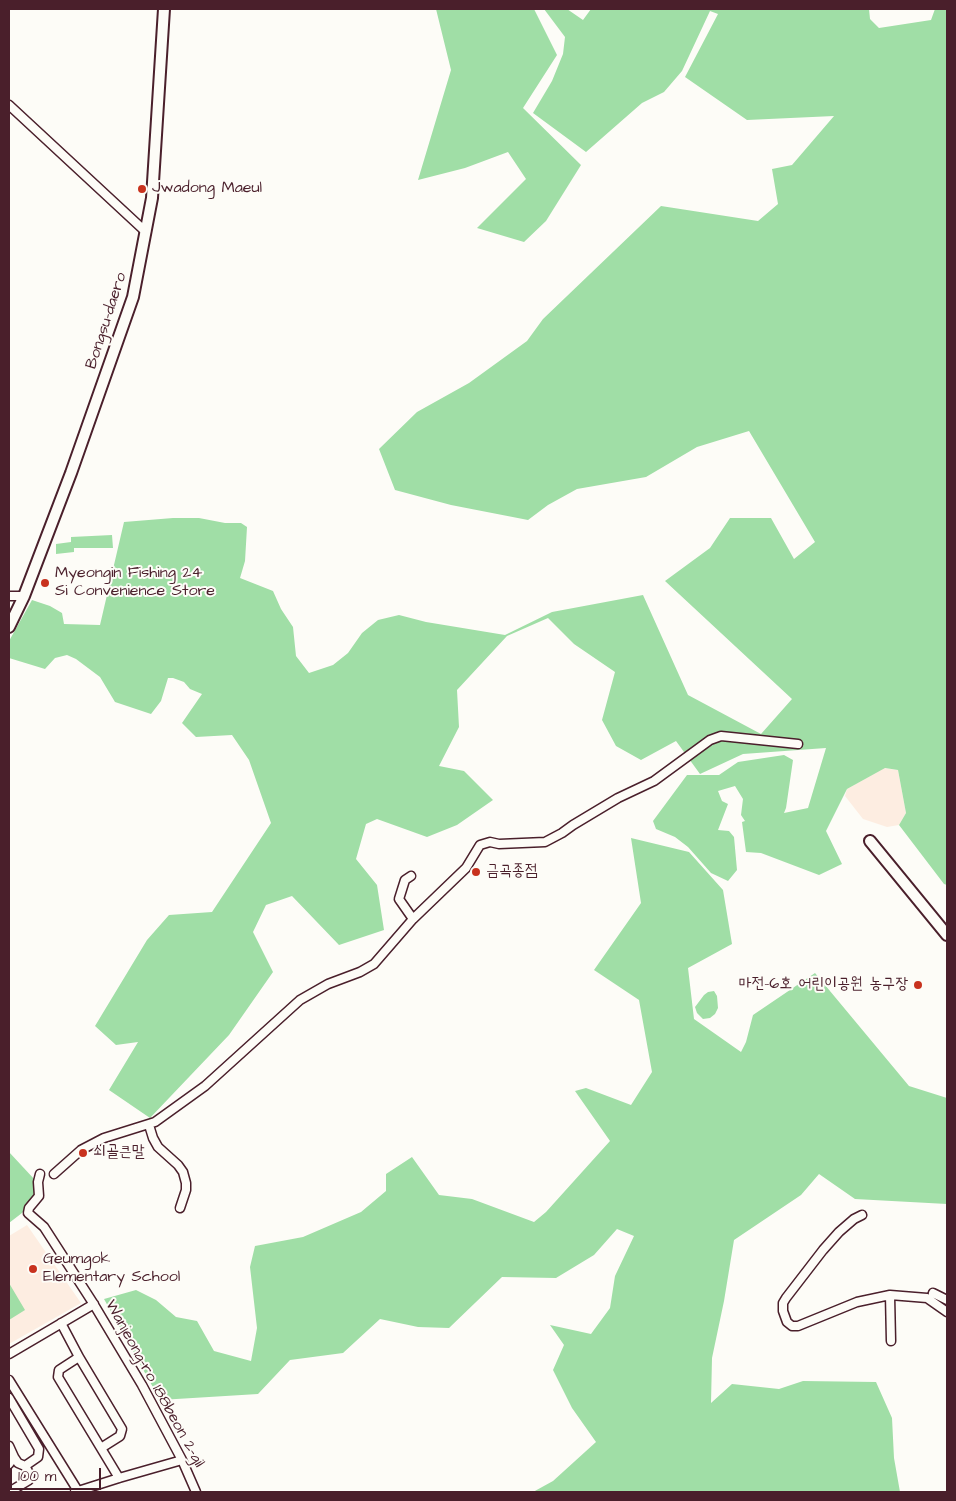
<!DOCTYPE html>
<meta charset="utf-8">
<style>
body{margin:0}
#map{position:relative;width:956px;height:1501px;overflow:hidden;background:#fdfcf7;font-family:"Architects Daughter",sans-serif}
canvas{display:block}
.frame{position:absolute;inset:0;border:10px solid #4a1f2b;pointer-events:none}
.scale{position:absolute;left:10px;top:1468px;width:91px;height:22px;box-sizing:border-box;border:2px solid #4a1f2b;border-top:0;padding-left:6px;font-size:15px;line-height:18px;white-space:nowrap;color:#4a1f2b;-webkit-text-stroke:4px #fdfcf7;paint-order:stroke}
</style>
<div id="map">
<canvas width="956" height="1501"></canvas>
<div class="frame"></div>
<div class="scale">100 m</div>
</div>
<script>
const g = document.querySelector('canvas').getContext('2d');
g.lineJoin = 'round';
function paint(path, color) { g.fillStyle = color; g.fill(path, 'evenodd'); }
const shape = rows => new Path2D(rows.map(r => 'M' + r).join(''));
function trace(path, color, width, dash) { g.strokeStyle = color; g.lineWidth = width; g.lineCap = dash ? 'butt' : 'round'; g.setLineDash(dash || []); g.stroke(path); }
function label(font, color, halo, rows, align = 'center') {
  g.font = font + ' "Architects Daughter","Poor Story",sans-serif'; g.lineWidth = 4; g.setLineDash([]); g.textBaseline = 'middle'; g.strokeStyle = halo; g.fillStyle = color; for (const [text, x, y, turn = 0] of rows) {
    g.save(); g.translate(x, y); g.rotate((+turn || 0) * Math.PI / 180); g.textAlign = isNaN(turn) ? turn : align; if (halo) g.strokeText(text, 0, 0); g.fillText(text, 0, 0); g.restore();
  }
}
paint(shape([
 [884,768,898,770,906,813,899,825,887,827,863,819,845,796,847,789],
 [27,1225,81,1303,9,1344,9,1236]
]), '#fdede1');
paint(shape([
 [436,9,534,9,557,55,523,108,581,165,546,221,524,242,477,228,526,179,508,152,465,168,418,180,451,70],
 [544,9,567,9,583,20,591,9,869,9,870,19,879,28,931,20,935,9,947,9,947,885,944,884,899,825,906,813,898,770,885,768,847,789,826,831,842,864,819,875,761,853,746,852,742,822,745,821,741,815,743,799,735,786,718,791,722,801,728,804,718,830,729,831,734,837,737,870,728,881,711,873,688,847,675,837,656,829,653,821,687,775,719,775,738,762,784,755,793,760,786,808,784,813,808,808,826,748,743,754,700,774,676,741,641,760,616,746,602,720,615,672,574,644,548,618,507,636,457,690,459,727,439,766,464,771,493,800,457,825,427,837,377,819,366,824,356,859,377,885,384,930,339,945,292,896,266,905,253,932,273,972,229,1035,150,1118,109,1090,138,1042,116,1045,95,1026,147,940,169,915,212,912,271,823,249,760,232,735,196,737,182,723,202,694,190,689,184,682,173,678,168,678,161,701,151,714,115,702,100,677,76,659,67,655,55,658,45,669,9,658,9,641,32,600,50,606,62,613,64,624,100,625,124,522,173,518,199,518,225,523,241,523,247,527,245,561,240,578,273,591,281,609,293,627,296,656,309,673,333,665,348,653,362,633,378,620,399,615,426,622,505,635,552,612,643,595,688,695,761,734,792,699,665,581,710,548,730,518,771,518,794,559,815,542,749,431,697,447,646,477,577,489,548,505,528,520,451,505,395,490,379,449,417,412,469,383,527,341,543,319,661,206,758,221,778,204,772,169,792,165,834,116,747,120,685,77,718,14,710,11,682,71,664,92,642,103,586,152,533,113,552,81,563,54,565,37],
 [112,535,113,548,74,548,74,552,56,554,56,544,71,542,71,537],
 [631,838,689,852,723,890,732,944,688,968,694,1019,741,1052,746,1042,753,1015,815,973,909,1086,947,1098,947,1204,855,1199,819,1174,801,1195,734,1240,724,1301,712,1358,711,1403,732,1384,779,1389,803,1381,876,1382,892,1418,894,1458,900,1492,533,1492,553,1481,596,1442,572,1408,553,1370,564,1345,550,1325,591,1334,610,1308,615,1276,634,1236,617,1229,594,1255,556,1278,502,1277,449,1328,418,1327,380,1319,343,1353,290,1360,258,1394,160,1400,104,1299,136,1290,156,1300,176,1317,197,1321,214,1351,251,1361,257,1328,250,1267,255,1246,303,1237,361,1212,386,1191,386,1174,412,1157,439,1195,472,1199,534,1222,546,1212,610,1141,575,1091,586,1088,631,1105,652,1072,639,1000,594,970,641,903],
 [714,991,717,996,718,1008,715,1014,710,1018,703,1019,697,1013,695,1007,704,995,708,992],
 [9,1152,35,1180,35,1195,22,1213,9,1223],
 [9,1283,25,1310,9,1320]
]), '#a0dea6');
const minor = shape([
 [9,105,146,232],
 [9,596,24,596],
 [411,876,405,880,399,899,413,919],
 [149,1125,153,1138,158,1147,178,1165,183,1172,186,1183,186,1190,180,1208],
 [40,1174,38,1182,39,1196,29,1208,28,1213,44,1227,93,1303,142,1385,182,1460,196,1492],
 [54,1174,81,1150,104,1138,155,1122,205,1086,300,1000,328,984,360,972,374,964,413,919,466,868,480,845,490,842,499,844,545,842,562,833,573,825,618,798,654,781,710,740,721,736,798,744],
 [862,1215,854,1219,839,1232,823,1250,786,1298,783,1303,783,1311,787,1322,792,1326,798,1326,857,1302,890,1295,927,1298,947,1312],
 [933,1293,947,1300],
 [890,1295,891,1341],
 [61,1323,79,1357,122,1429,120,1436,101,1448],
 [9,1354,94,1304],
 [79,1357,59,1370,58,1377,119,1478],
 [9,1380,78,1491],
 [9,1398,39,1449,38,1457,25,1466,18,1463,14,1457],
 [9,1446,14,1457,9,1464],
 [9,1492,29,1480,30,1475,25,1466],
 [75,1492,119,1478,182,1460]
]);
const secondary = shape([
 [9,627,24,596,71,473,133,297,152,198,164,9],
 [870,841,947,935]
]);
trace(minor, '#4a1f2b', 11);
trace(secondary, '#4a1f2b', 14);
trace(minor, '#fdfcf7', 8);
trace(secondary, '#fdfcf7', 10);
for (const [x, y, r, color] of [
 [142,189,5,"#c8321e"],
 [45,583,5,"#c8321e"],
 [476,872,5,"#c8321e"],
 [918,985,5,"#c8321e"],
 [83,1153,5,"#c8321e"],
 [33,1269,5,"#c8321e"]
]) { const dot = new Path2D(); dot.arc(x, y, r, 0, 2 * Math.PI); g.fillStyle = color; g.fill(dot); trace(dot, '#fdfcf7', 2); }
label('16px', '#4a1f2b', '#fdfcf7', [
 ["Jwadong Maeul",152,189],
 ["Myeongin Fishing 24",55,574],
 ["Si Convenience Store",55,592],
 ["금곡종점",486,872],
 ["마전-6호 어린이공원 농구장",908,985,"right"],
 ["쇠골큰말",93,1153],
 ["Geumgok",43,1260],
 ["Elementary School",43,1278]
], 'left');
label('16px', '#4a1f2b', '#fdfcf7', [
 ["Bongsu-daero",107,321,-72],
 ["Wanjeong-ro 188beon 2-gil",154,1384,61]
]);
</script>
